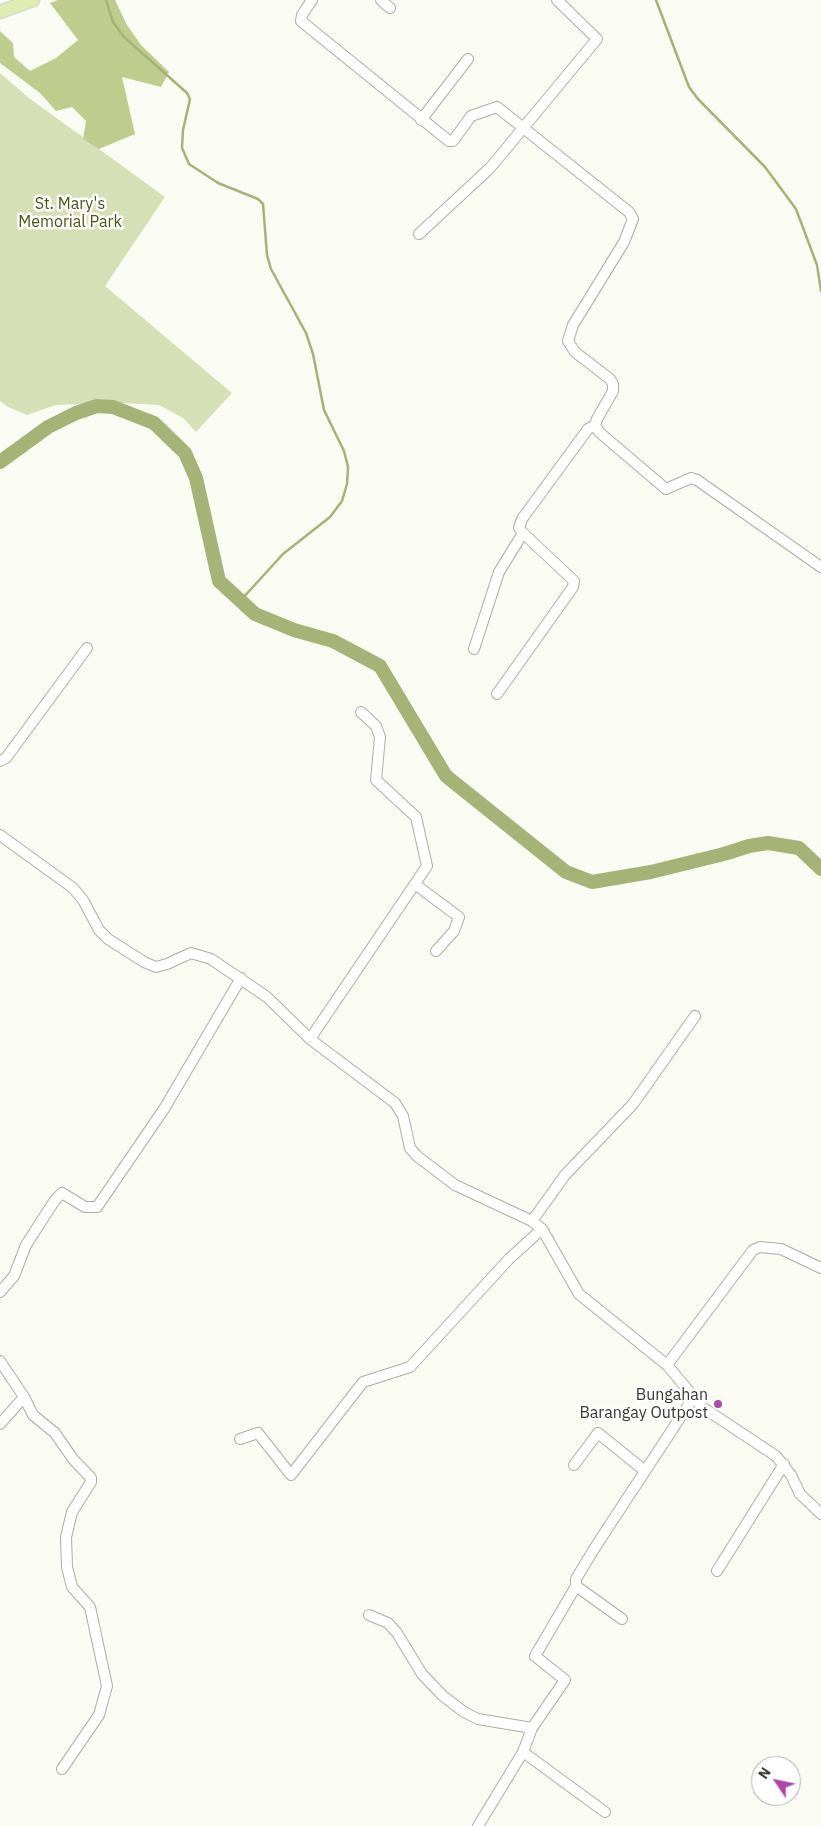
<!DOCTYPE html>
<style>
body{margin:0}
#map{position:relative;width:821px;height:1826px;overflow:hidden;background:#fafcf3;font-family:"IBM Plex Sans",sans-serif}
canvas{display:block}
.north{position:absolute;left:751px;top:1756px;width:50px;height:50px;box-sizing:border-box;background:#fff;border:1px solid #afafae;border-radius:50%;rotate:304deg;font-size:14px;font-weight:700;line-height:20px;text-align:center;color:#373834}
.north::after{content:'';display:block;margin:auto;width:18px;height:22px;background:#ae47ab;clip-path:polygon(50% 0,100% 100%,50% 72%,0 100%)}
</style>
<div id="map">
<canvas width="821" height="1826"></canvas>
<div class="north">N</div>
</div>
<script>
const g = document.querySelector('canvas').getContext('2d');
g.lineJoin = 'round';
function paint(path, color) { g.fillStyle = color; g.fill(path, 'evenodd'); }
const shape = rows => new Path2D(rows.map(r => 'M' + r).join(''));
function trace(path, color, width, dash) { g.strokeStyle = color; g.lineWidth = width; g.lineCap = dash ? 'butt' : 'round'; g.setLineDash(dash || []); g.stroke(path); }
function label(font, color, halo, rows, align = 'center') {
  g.font = font + ' "IBM Plex Sans",sans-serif'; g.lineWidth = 5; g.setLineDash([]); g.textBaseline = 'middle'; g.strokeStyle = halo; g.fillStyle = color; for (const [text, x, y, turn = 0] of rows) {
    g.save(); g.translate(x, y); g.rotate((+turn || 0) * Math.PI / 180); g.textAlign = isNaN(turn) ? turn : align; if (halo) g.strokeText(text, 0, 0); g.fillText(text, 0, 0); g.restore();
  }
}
paint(shape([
 [0,73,29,98,165,197,105,286,232,393,196,432,183,418,159,405,120,403,100,399,81,404,56,405,27,415,8,407,0,401]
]), '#d6e0b6');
paint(shape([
 [58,0,115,0,127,25,141,45,169,72,161,87,122,77,135,134,99,149,83,139,86,121,72,107,56,111,40,93,0,63,0,31,13,43,14,57,30,71,56,58,78,40,50,3]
]), '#becc8e');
trace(shape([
 [106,0,113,22,124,37,187,93,190,99,183,130,182,148,189,164,218,183,258,199,263,204,267,255,271,269,306,333,313,354,324,410,344,451,348,467,347,484,342,501,330,517,283,554,241,600],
 [656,0,689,87,698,99,765,167,796,209,817,265,821,291]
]), '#a5b376', 2.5);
trace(shape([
 [0,462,48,427,76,413,97,406,113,407,154,423,185,453,196,478,219,581,255,614,294,630,333,641,380,666,446,776,566,872,592,882,651,872,724,854,749,846,768,843,799,848,821,869]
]), '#a5b376', 14);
const minor = shape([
 [312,0,302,15,301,21,449,141,453,141,471,116,497,107,629,212,633,219,624,242,573,325,568,341,575,352,610,379,613,384,613,391,597,419,595,425,599,432,666,489,691,478,697,480,821,567],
 [381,0,390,8],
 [421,120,468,59],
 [419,234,490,168,597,39,557,0],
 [474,649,499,572,523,533],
 [497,694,573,587,574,581,523,533,519,528,522,519,588,429,595,425],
 [0,761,6,758,87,648],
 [0,835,73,888,83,900,99,930,108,939,144,962,156,967,167,964,191,953,211,959,267,997,310,1039,395,1103,403,1116,410,1148,417,1156,455,1185,532,1221,542,1229,579,1294,667,1365,702,1407,776,1456,791,1475,800,1494,821,1514],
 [416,885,459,917,454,931,436,951],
 [310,1039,427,866,416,817,376,780,380,737,376,726,361,712],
 [532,1221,565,1175,633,1104,695,1016],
 [0,1292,14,1276,26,1245,55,1200,62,1193,85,1207,97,1207,164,1109,241,978],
 [0,1361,24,1397,33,1415,55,1433,73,1459,91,1478,91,1482,72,1512,66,1537,67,1567,72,1587,90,1607,107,1686,99,1715,62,1769],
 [667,1365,753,1250,760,1247,781,1249,821,1268],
 [0,1424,24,1397],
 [240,1439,258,1433,291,1475,363,1382,410,1367,509,1259,542,1229],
 [574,1465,598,1433,645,1471],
 [717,1571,784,1464],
 [576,1586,622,1619],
 [369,1615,388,1623,397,1633,422,1674,443,1696,464,1712,478,1719,532,1728],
 [523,1752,605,1812],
 [478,1826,523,1752,532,1728,565,1680,535,1656,576,1586,576,1579,594,1549,693,1398]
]);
const major = shape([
 [0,12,33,0]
]);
trace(minor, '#acaea6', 12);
trace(major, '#d7d7d6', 15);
trace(minor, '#fff', 10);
trace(major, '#e0ecb0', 12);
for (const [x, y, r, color] of [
 [718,1404,5,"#ae47ab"]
]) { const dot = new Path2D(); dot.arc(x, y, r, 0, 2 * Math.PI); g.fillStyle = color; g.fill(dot); trace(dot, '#fff', 2); }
label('16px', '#4a5510', '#fff', [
 ["St. Mary's",70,204],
 ["Memorial Park",70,222]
]);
label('16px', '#373834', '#fff', [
 ["Bungahan",708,1395],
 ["Barangay Outpost",708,1413]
], 'right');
</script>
